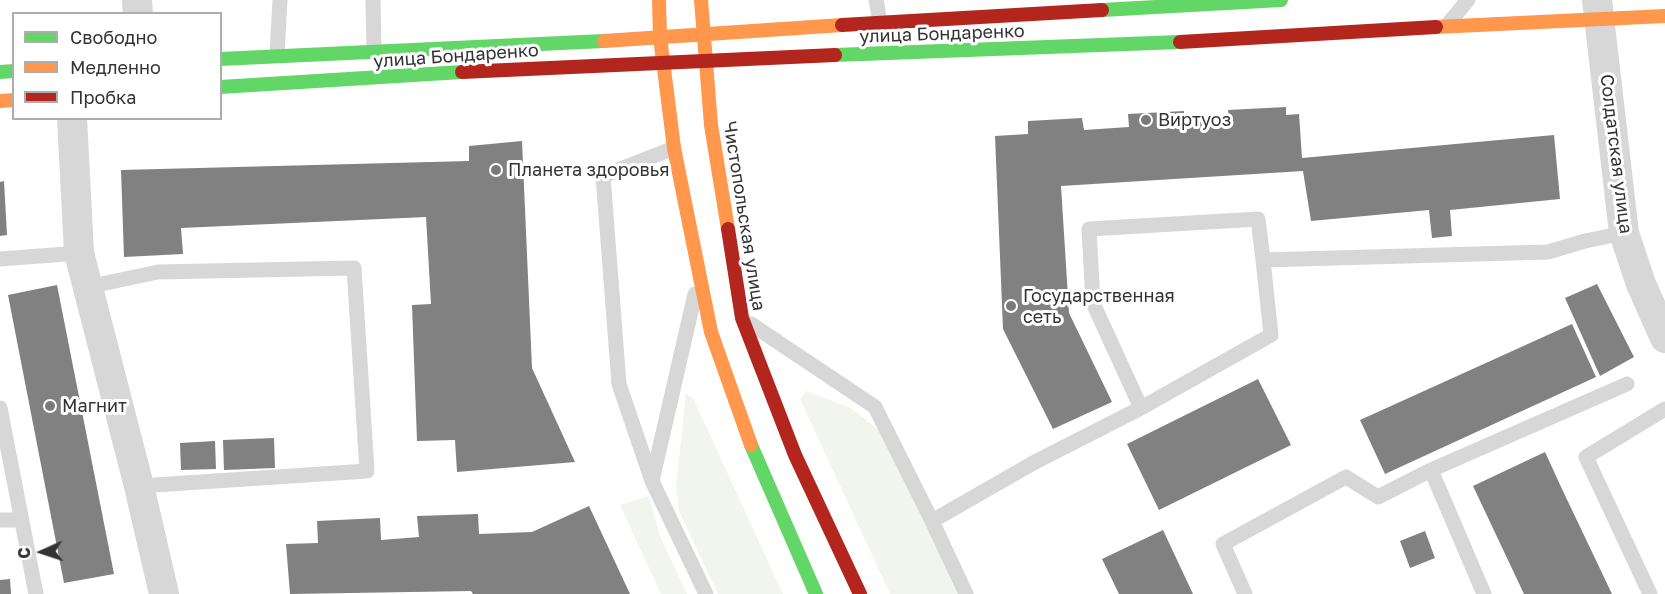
<!DOCTYPE html>
<meta charset="utf-8">
<style>
body{margin:0}
#map{position:relative;width:1665px;height:594px;overflow:hidden;background:#fff;font-family:"Golos Text",sans-serif}
canvas{display:block}
.legend{position:absolute;left:12px;top:12px;width:210px;height:108px;box-sizing:border-box;background:#fff;border:2px solid #adadad;margin:0;padding:8px 10px;list-style:none;font-size:18px;color:#333}
.legend li{display:flex;align-items:center;gap:12px;height:30px}
.legend b{width:30px;border:2px solid #adadad}
.north{position:absolute;left:12px;top:522px;width:60px;height:60px;-webkit-text-stroke:4px #fff;paint-order:stroke;rotate:267deg;font-size:16px;font-weight:700;line-height:24px;text-align:center;color:#333}
.north::after{content:'';display:block;margin:auto;width:21px;height:27px;background:#333;clip-path:polygon(50% 0,100% 100%,50% 72%,0 100%)}
</style>
<div id="map">
<canvas width="1665" height="594"></canvas>
<ul class="legend">
<li><b style="height:8px;background:#63d668"></b>Свободно</li>
<li><b style="height:8px;background:#ff974d"></b>Медленно</li>
<li><b style="height:8px;background:#b3261e"></b>Пробка</li>
</ul>
<div class="north">С</div>
</div>
<script>
const g = document.querySelector('canvas').getContext('2d');
g.lineJoin = 'round';
function paint(path, color) { g.fillStyle = color; g.fill(path, 'evenodd'); }
const shape = rows => new Path2D(rows.map(r => 'M' + r).join(''));
function trace(path, color, width, dash) { g.strokeStyle = color; g.lineWidth = width; g.lineCap = dash ? 'butt' : 'round'; g.setLineDash(dash || []); g.stroke(path); }
function label(font, color, halo, rows, align = 'center') {
  g.font = font + ' "Golos Text",sans-serif'; g.lineWidth = 6; g.setLineDash([]); g.textBaseline = 'middle'; g.strokeStyle = halo; g.fillStyle = color; for (const [text, x, y, turn = 0] of rows) {
    g.save(); g.translate(x, y); g.rotate((+turn || 0) * Math.PI / 180); g.textAlign = isNaN(turn) ? turn : align; if (halo) g.strokeText(text, 0, 0); g.fillText(text, 0, 0); g.restore();
  }
}
paint(shape([
 [806,391,851,408,880,431,900,467,957,594,890,594,800,399],
 [686,394,693,398,783,594,718,594,679,511,676,487],
 [649,496,660,536,687,594,661,594,620,505]
]), '#f1f5ed');
paint(shape([
 [1286,107,1286,115,1299,114,1302,158,1554,135,1560,199,1450,210,1452,236,1432,238,1429,210,1311,221,1303,171,1061,186,1069,313,1112,402,1053,429,1003,329,995,136,1028,134,1028,121,1082,118,1084,130,1129,127,1128,114,1184,111,1184,122,1229,120,1228,110],
 [522,141,532,368,575,462,457,472,455,440,417,441,412,305,431,304,426,217,181,228,183,254,124,257,121,170,469,161,469,146],
 [4,181,7,235,0,236,0,182],
 [1597,284,1634,357,1600,376,1565,298],
 [57,285,114,574,64,583,8,295],
 [1572,324,1596,377,1385,474,1360,420],
 [1258,379,1291,445,1159,510,1127,444],
 [274,438,275,468,224,470,223,440],
 [215,441,216,469,181,470,180,443],
 [1545,452,1562,489,1612,594,1524,594,1473,486],
 [589,506,630,594,473,594,471,591,290,594,286,544,318,543,317,521,380,518,381,540,419,537,417,516,478,514,479,534,532,532],
 [1163,530,1193,594,1119,594,1102,559],
 [1425,531,1435,558,1410,568,1400,541],
 [10,579,11,594,0,594,0,580]
]), '#818181');
trace(shape([
 [373,0,374,51],
 [876,0,880,22],
 [1448,24,1468,0],
 [277,54,280,0],
 [674,148,603,176,619,384,652,481,706,594],
 [0,259,79,253],
 [87,287,158,272,354,268,367,471,139,486],
 [751,324,875,407,932,521,966,594],
 [0,408,36,594],
 [1141,408,1093,303,1089,229,1258,219,1263,260],
 [1431,470,1484,594],
 [652,481,695,294],
 [0,520,21,520],
 [932,521,1035,462,1141,408,1271,335,1263,260,1548,252,1585,241,1624,233],
 [1245,594,1223,544,1346,477,1378,497,1431,470,1627,384],
 [1650,594,1586,457,1665,409]
]), '#d7d7d7', 15);
trace(shape([
 [137,0,138,14],
 [1597,0,1624,233,1641,284,1665,338],
 [72,118,79,253,139,486,164,594]
]), '#d7d7d7', 30);
trace(shape([
 [1102,10,1281,0],
 [835,55,1180,42],
 [220,59,604,41],
 [0,72,14,71],
 [220,87,462,72],
 [751,445,816,594]
]), '#63d668', 14);
trace(shape([
 [659,0,660,37,674,148,711,332,751,445],
 [701,0,711,125,728,229],
 [1436,27,1665,16],
 [604,41,842,25],
 [0,101,14,100]
]), '#ff974d', 14);
trace(shape([
 [842,25,1102,10],
 [1180,42,1436,27],
 [462,72,835,55],
 [728,229,742,318,795,455,860,594]
]), '#b3261e', 14);
for (const [x, y, r, color] of [
 [1146,120,6,"#7a7a7a"],
 [496,170,6,"#7a7a7a"],
 [1011,306,6,"#7a7a7a"],
 [50,406,6,"#7a7a7a"]
]) { const dot = new Path2D(); dot.arc(x, y, r, 0, 2 * Math.PI); g.fillStyle = color; g.fill(dot); trace(dot, '#fff', 2); }
label('18px', '#333', '#fff', [
 ["улица Бондаренко",942,34,-2],
 ["улица Бондаренко",456,56,-4],
 ["Солдатская улица",1616,154,83],
 ["Чистопольская улица",744,216,81]
]);
label('18px', '#333', '#fff', [
 ["Виртуоз",1158,120],
 ["Планета здоровья",508,170],
 ["Государственная",1023,296],
 ["сеть",1023,317],
 ["Магнит",62,406]
], 'left');
</script>
